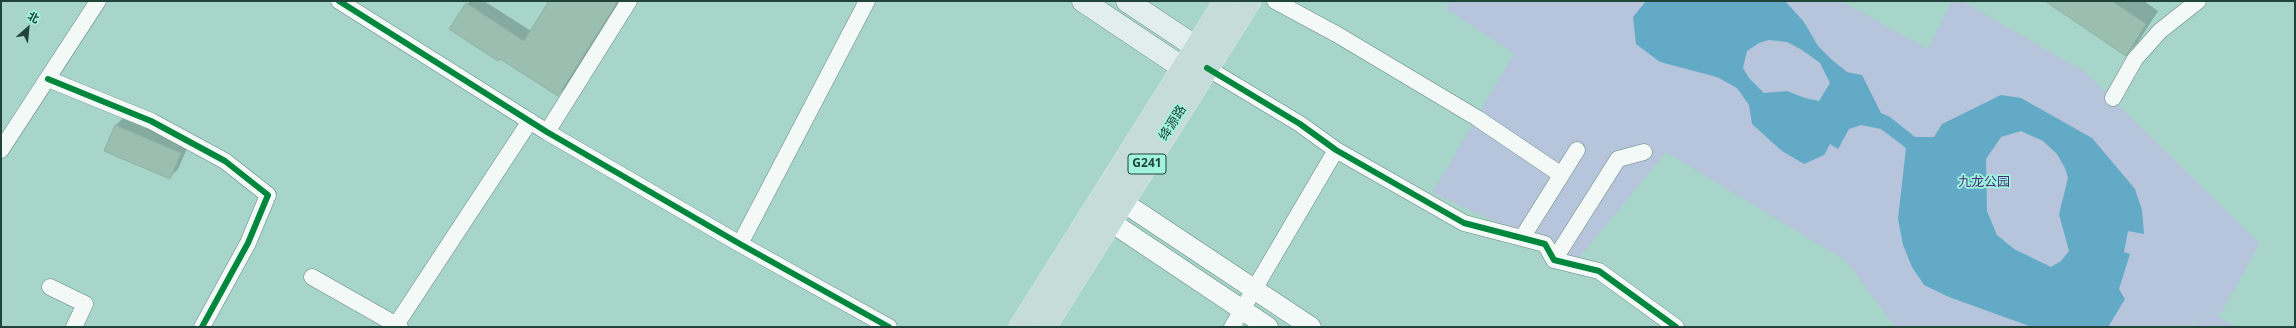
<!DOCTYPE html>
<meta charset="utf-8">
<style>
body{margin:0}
#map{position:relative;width:2296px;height:328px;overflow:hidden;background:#a7d5c9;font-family:"Open Sans","Noto Sans SC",sans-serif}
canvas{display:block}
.frame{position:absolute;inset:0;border:2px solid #20433a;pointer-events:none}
.north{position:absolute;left:8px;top:8px;width:40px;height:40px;-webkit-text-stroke:3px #a1f5de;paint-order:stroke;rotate:27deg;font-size:11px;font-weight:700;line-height:16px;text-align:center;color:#20433a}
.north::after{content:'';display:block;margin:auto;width:14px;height:18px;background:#20433a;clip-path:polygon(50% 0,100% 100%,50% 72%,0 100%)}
</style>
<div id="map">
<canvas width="2296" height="328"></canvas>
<div class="frame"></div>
<div class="north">北</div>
</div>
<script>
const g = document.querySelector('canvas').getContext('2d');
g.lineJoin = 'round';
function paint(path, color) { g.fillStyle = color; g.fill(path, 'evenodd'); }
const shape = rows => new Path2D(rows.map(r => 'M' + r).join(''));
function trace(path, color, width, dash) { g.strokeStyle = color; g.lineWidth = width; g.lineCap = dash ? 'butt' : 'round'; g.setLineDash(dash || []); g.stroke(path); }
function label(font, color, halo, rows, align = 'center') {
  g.font = font + ' "Open Sans","Noto Sans SC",sans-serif'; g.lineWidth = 3.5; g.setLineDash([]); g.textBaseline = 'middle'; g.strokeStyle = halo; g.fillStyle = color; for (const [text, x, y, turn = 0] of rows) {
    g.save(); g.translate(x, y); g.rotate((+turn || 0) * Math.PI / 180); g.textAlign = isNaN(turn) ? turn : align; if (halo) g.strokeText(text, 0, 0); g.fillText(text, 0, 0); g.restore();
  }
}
paint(shape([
 [1451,1,1841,1,1928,49,1952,1,1962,1,2085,72,2260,244,2220,315,2209,310,2236,327,2192,327,2203,306,2190,327,1895,327,1846,261,1666,152,1578,259,1432,193,1514,54,1446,9]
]), '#b6c5db');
paint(shape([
 [1646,1,1785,1,1804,22,1818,46,1831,59,1847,72,1862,75,1881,113,1890,117,1915,137,1934,137,1942,124,2001,95,2021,98,2092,138,2135,189,2142,210,2144,234,2128,231,2124,252,2130,254,2119,289,2125,299,2108,327,2032,327,1949,297,1924,285,1912,267,1903,245,1898,219,1906,148,1881,129,1861,125,1849,129,1838,149,1830,144,1824,155,1804,164,1782,151,1752,124,1749,105,1737,88,1717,77,1660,62,1636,44,1633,17],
 [1769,40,1787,42,1802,50,1820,63,1830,83,1819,101,1805,98,1787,91,1764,93,1749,78,1743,68,1747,51,1759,43],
 [2021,131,2043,141,2057,154,2065,168,2068,178,2059,214,2069,251,2061,261,2051,267,2014,249,1997,235,1987,211,1986,159,2001,137]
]), '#63aac6');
paint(shape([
 [470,1,484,1,531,31,550,1,621,1,567,86,558,95,467,4],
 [2046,1,2144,1,2158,11,2138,42,2126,55],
 [124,117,189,144,178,169,170,177,105,150,116,125]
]), '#0003');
const building = shape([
 [549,1,618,1,558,96,500,59,498,61,449,29,466,3,524,41,549,1],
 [2045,1,2112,1,2146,24,2126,56,2045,1],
 [115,125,181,153,170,179,104,151,115,125]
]);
paint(building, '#9abeaf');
trace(building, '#90b1a4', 1);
const minor = shape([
 [339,1,547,132,740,244,889,327],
 [1275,1,1338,35,1477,118,1560,174],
 [1207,68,1300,124,1336,150,1464,223,1545,244,1554,260,1599,271,1676,327],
 [48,79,151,121,225,161,268,195,248,243,202,327],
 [2113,98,2135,59,2160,31,2198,1],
 [547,132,629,1],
 [1,150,98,1],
 [1522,238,1577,150],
 [740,244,867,1],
 [1554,260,1618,159,1644,152],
 [312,277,400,327],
 [50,287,85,304,74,327],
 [396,325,530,121],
 [1232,327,1336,150]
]);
const tertiary = shape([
 [1123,202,1311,327],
 [1111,222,1268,327]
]);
const secondary = shape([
 [1083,1,1183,68],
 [1127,1,1196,47]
]);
const trunk = shape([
 [1020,327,1225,1],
 [1045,327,1250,1]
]);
trace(minor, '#66877f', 17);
trace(tertiary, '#66877f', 21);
trace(secondary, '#66877f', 23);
trace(trunk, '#d7ece7', 23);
trace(minor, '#f2f9f7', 16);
trace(tertiary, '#f2f9f7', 20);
trace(secondary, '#e2eeeb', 22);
trace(trunk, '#c6dcd8', 22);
trace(shape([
 [339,1,547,132,740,244,889,327],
 [1207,68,1300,124,1336,150,1464,223,1545,244,1554,260,1599,271,1676,327],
 [48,79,151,121,225,161,268,195,248,243,202,327]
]), '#00873e', 6);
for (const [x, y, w] of [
 [1147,164,38]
]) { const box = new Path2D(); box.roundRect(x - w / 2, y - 10, w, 20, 3); g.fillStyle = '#a1f5de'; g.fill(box); trace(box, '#20433a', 1); }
label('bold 12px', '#20433a', null, [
 ["G241",1147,164]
]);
label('13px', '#20433a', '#a1f5de', [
 ["绛源路",1173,123,-58]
]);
label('13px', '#482c7e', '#a1f5de', [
 ["九龙公园",1984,182]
]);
</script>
